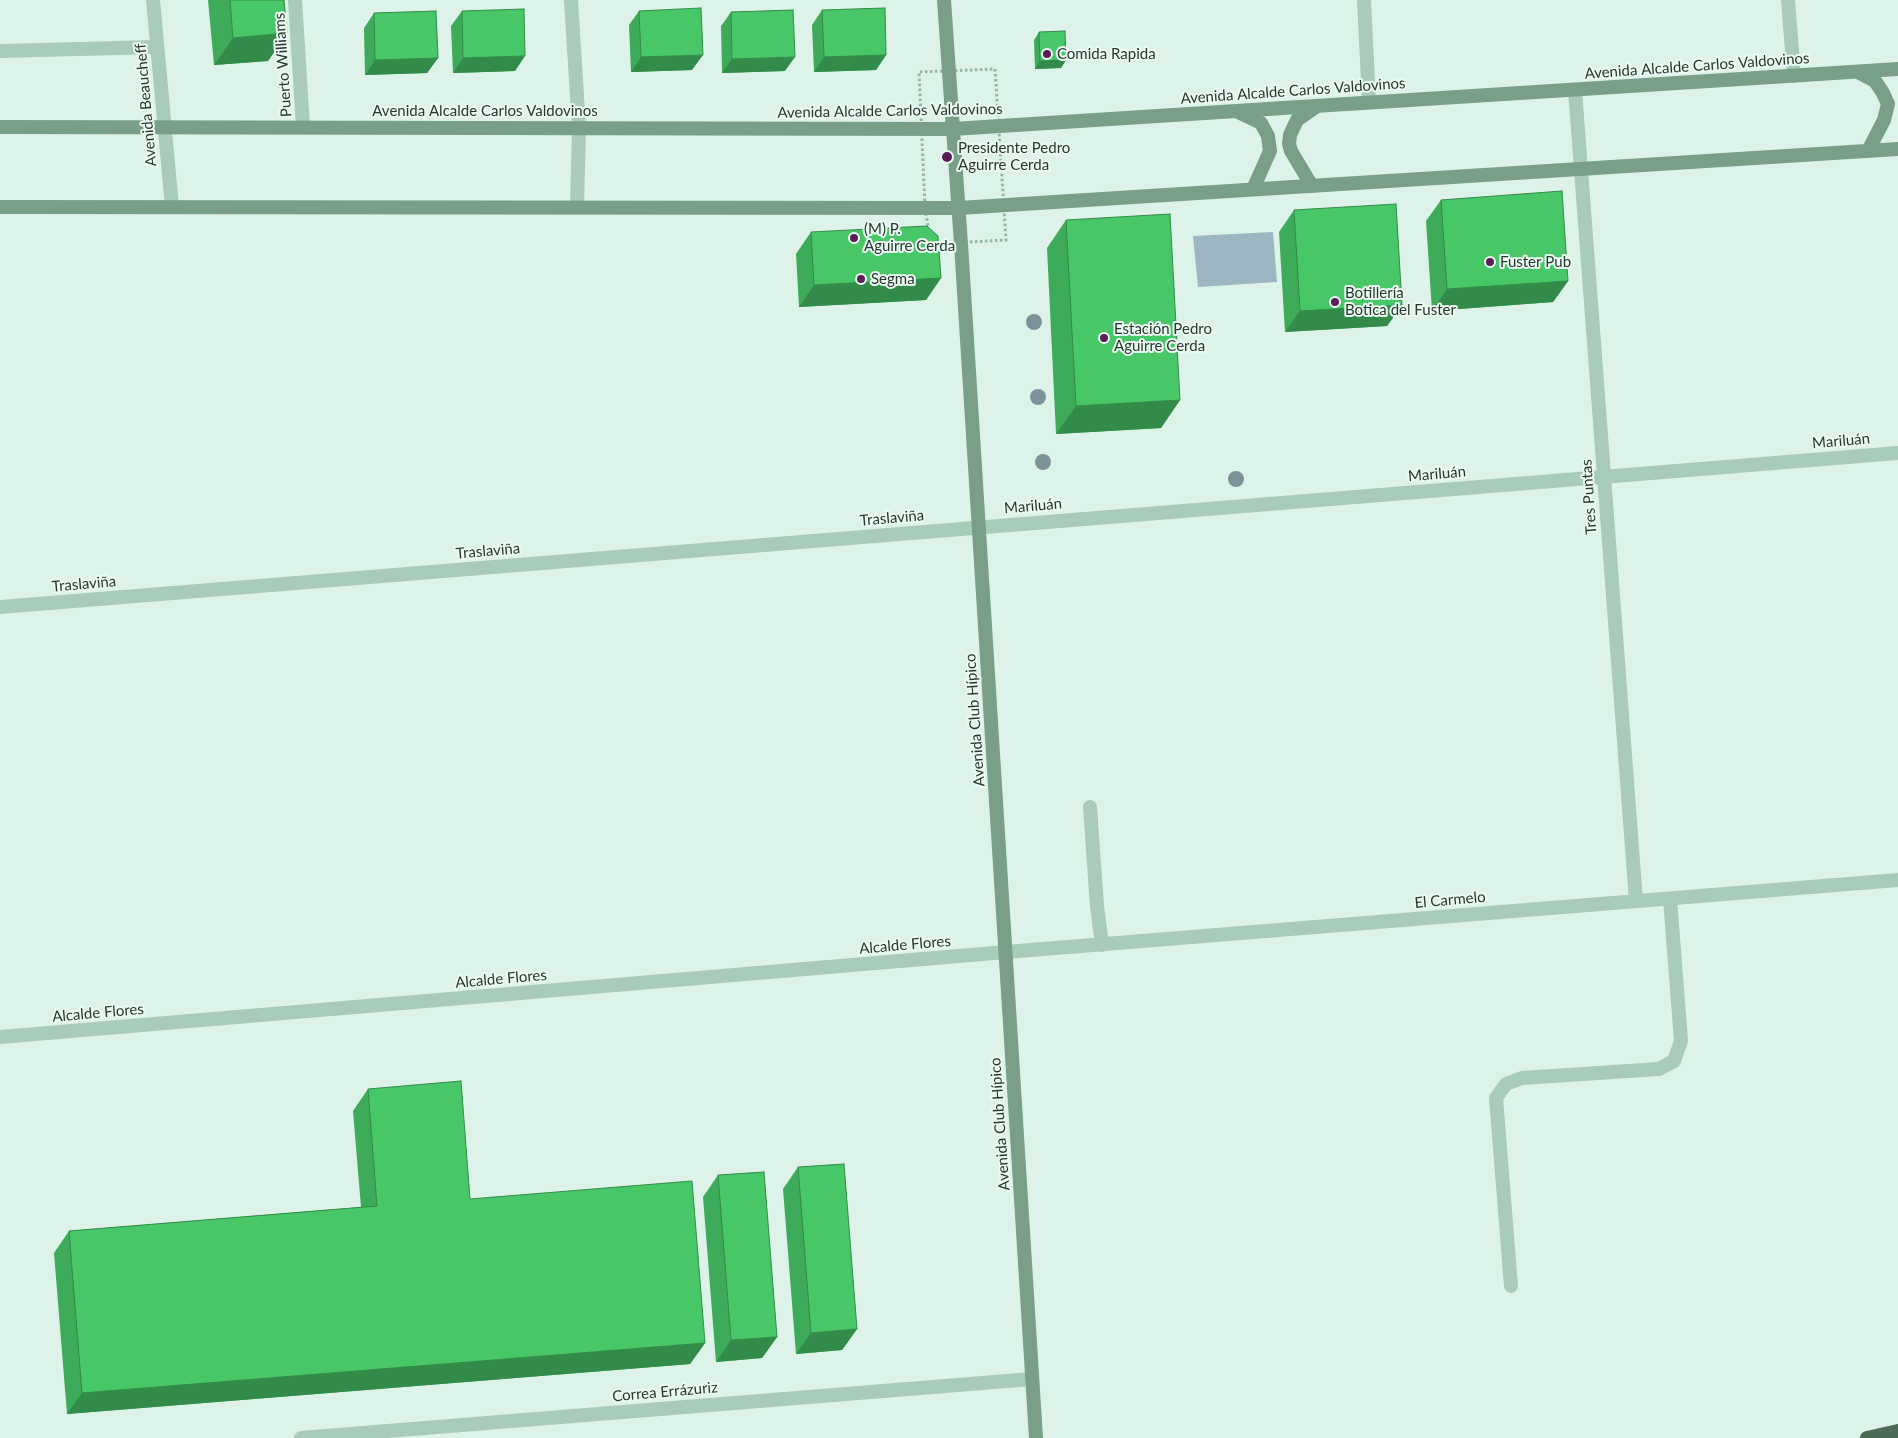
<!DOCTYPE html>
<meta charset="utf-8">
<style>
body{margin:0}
canvas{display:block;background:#ddf3e9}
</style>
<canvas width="1898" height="1438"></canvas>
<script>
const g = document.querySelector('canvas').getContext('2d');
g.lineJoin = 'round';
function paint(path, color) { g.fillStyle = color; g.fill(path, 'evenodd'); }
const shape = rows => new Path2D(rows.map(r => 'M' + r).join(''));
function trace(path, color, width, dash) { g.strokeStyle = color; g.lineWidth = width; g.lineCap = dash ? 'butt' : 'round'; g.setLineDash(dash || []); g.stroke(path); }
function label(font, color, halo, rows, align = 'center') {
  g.font = font + ' Lato,sans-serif'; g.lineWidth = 4; g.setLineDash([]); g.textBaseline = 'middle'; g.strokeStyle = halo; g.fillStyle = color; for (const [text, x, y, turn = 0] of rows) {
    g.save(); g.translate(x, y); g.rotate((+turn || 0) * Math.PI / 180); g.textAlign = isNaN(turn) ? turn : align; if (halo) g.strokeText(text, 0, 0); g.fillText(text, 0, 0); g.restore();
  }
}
paint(shape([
 [1273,232,1277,282,1198,287,1193,236]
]), '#9db6c2');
trace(shape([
 [995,69,1006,240,931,244,925,208,919,72,995,69]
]), '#93b7a3', 3, [2.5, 2.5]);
trace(shape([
 [0,51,157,47],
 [1090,807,1097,906,1102,945],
 [1511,1286,1496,1098,1506,1084,1522,1078,1659,1069,1674,1061,1681,1041,1670,899]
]), '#a9cbb9', 14);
trace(shape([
 [153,0,172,207],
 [295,0,303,127],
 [571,0,579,128,577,207],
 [1364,0,1369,102],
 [1788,0,1794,76],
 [1575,90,1636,901],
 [0,607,1898,453],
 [0,1037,1006,952,1898,880],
 [301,1438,1032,1379]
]), '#a9cbb9', 14);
trace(shape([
 [944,0,961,244,1036,1438],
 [1858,72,1875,81,1883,93,1888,104,1884,120,1868,151],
 [1236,111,1261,123,1268,136,1270,151,1253,189],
 [0,127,953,129,1898,69],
 [1312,186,1291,151,1289,144,1290,135,1297,120,1317,106],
 [0,207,959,208,1898,149]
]), '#7a9f88', 14);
trace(shape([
 [1867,1438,1898,1431]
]), '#4d6a56', 14);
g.fillStyle = '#7c9499';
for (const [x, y] of [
 [1034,322],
 [1038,397],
 [1043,462],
 [1236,479]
]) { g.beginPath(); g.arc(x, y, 8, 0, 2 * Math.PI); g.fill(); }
paint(shape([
 [208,0,284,0,287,33,268,61,214,65],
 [822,10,886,55,876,70,814,72,812,25],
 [462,11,515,71,453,73,451,26],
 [639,11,692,70,631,72,629,25],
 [731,12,785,71,722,73,721,26],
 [374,13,438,58,427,73,365,75,364,28],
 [1039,32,1066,60,1061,68,1035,69,1034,40],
 [1441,200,1568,281,1553,302,1432,311,1426,221],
 [1294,210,1402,305,1387,326,1285,332,1279,232],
 [1066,220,1180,400,1161,428,1056,434,1047,248],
 [811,232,941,278,926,300,799,307,796,254],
 [368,1089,470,1199,705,1343,690,1364,67,1414,54,1253,69,1231,361,1207,353,1111],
 [798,1167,857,1329,842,1350,796,1354,783,1189],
 [718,1175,777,1337,762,1358,716,1362,703,1197]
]), '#3dab59');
paint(shape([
 [287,33,268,61,214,65,233,38],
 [703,55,692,70,631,72,641,57],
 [886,55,876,70,814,72,824,57],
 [525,56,515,71,453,73,463,58],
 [795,57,785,71,722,73,732,59],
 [438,58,427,73,365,75,375,60],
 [1066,60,1061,68,1035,69,1040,61],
 [941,278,926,300,799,307,814,285],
 [1568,281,1553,302,1432,311,1447,289],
 [1402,305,1387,326,1285,332,1300,311],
 [1180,400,1161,428,1056,434,1076,406],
 [857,1329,842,1350,796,1354,811,1333],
 [777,1337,762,1358,716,1362,731,1340],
 [705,1343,690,1364,67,1414,82,1393]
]), '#328b48');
const building = shape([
 [230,0,284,0,287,33,233,38,230,0],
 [701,8,703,55,641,57,639,11,701,8],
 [885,8,886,55,824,57,822,10,885,8],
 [524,9,525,56,463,58,462,11,524,9],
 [793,10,795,57,732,59,731,12,793,10],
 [436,11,438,58,375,60,374,13,436,11],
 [1065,31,1066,60,1040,61,1039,32,1065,31],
 [1562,191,1568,281,1447,289,1441,200,1562,191],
 [1396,204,1402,305,1300,311,1294,210,1396,204],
 [1170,214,1180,400,1076,406,1066,220,1170,214],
 [927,226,938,236,941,278,814,285,811,232,927,226],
 [461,1081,470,1199,692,1181,705,1343,82,1393,69,1231,377,1206,368,1089,461,1081],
 [844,1164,857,1329,811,1333,798,1167,844,1164],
 [764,1172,777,1337,731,1340,718,1175,764,1172]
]);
paint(building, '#47c767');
trace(building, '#328b48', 1);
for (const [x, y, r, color] of [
 [1047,54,5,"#5a1e56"],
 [947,157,6,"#5a1e56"],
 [854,238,5,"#5a1e56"],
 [1490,262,5,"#5a1e56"],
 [861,279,5,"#5a1e56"],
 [1335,302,5,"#5a1e56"],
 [1104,338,5,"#5a1e56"]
]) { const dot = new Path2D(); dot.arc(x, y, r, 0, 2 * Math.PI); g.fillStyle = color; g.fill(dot); trace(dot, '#eafaf3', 2); }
label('15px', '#29382e', '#eafaf3', [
 ["Comida Rapida",1057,54],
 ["Presidente Pedro",958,148],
 ["Aguirre Cerda",958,165],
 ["(M) P.",864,229],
 ["Aguirre Cerda",864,246],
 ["Fuster Pub",1500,262],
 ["Segma",871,279],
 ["Botillería",1345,293],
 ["Botica del Fuster",1345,310],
 ["Estación Pedro",1114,329],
 ["Aguirre Cerda",1114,346]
], 'left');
label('15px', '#29382e', '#eafaf3', [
 ["Puerto Williams",283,65,-94],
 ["Avenida Alcalde Carlos Valdovinos",1697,66,-4],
 ["Avenida Alcalde Carlos Valdovinos",1293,91,-4],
 ["Avenida Beaucheff",146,105,-95],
 ["Avenida Alcalde Carlos Valdovinos",485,111],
 ["Avenida Alcalde Carlos Valdovinos",890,111,-1],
 ["Mariluán",1841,441,-5],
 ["Mariluán",1437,474,-5],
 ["Tres Puntas",1589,497,-94],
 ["Mariluán",1033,506,-5],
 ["Traslaviña",892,518,-5],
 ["Traslaviña",488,551,-5],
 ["Traslaviña",84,584,-5],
 ["Avenida Club Hípico",975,720,-94],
 ["El Carmelo",1450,900,-5],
 ["Alcalde Flores",905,945,-5],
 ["Alcalde Flores",501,979,-5],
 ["Alcalde Flores",98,1013,-5],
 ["Avenida Club Hípico",1000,1124,-94],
 ["Correa Errázuriz",665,1392,-5]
]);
</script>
